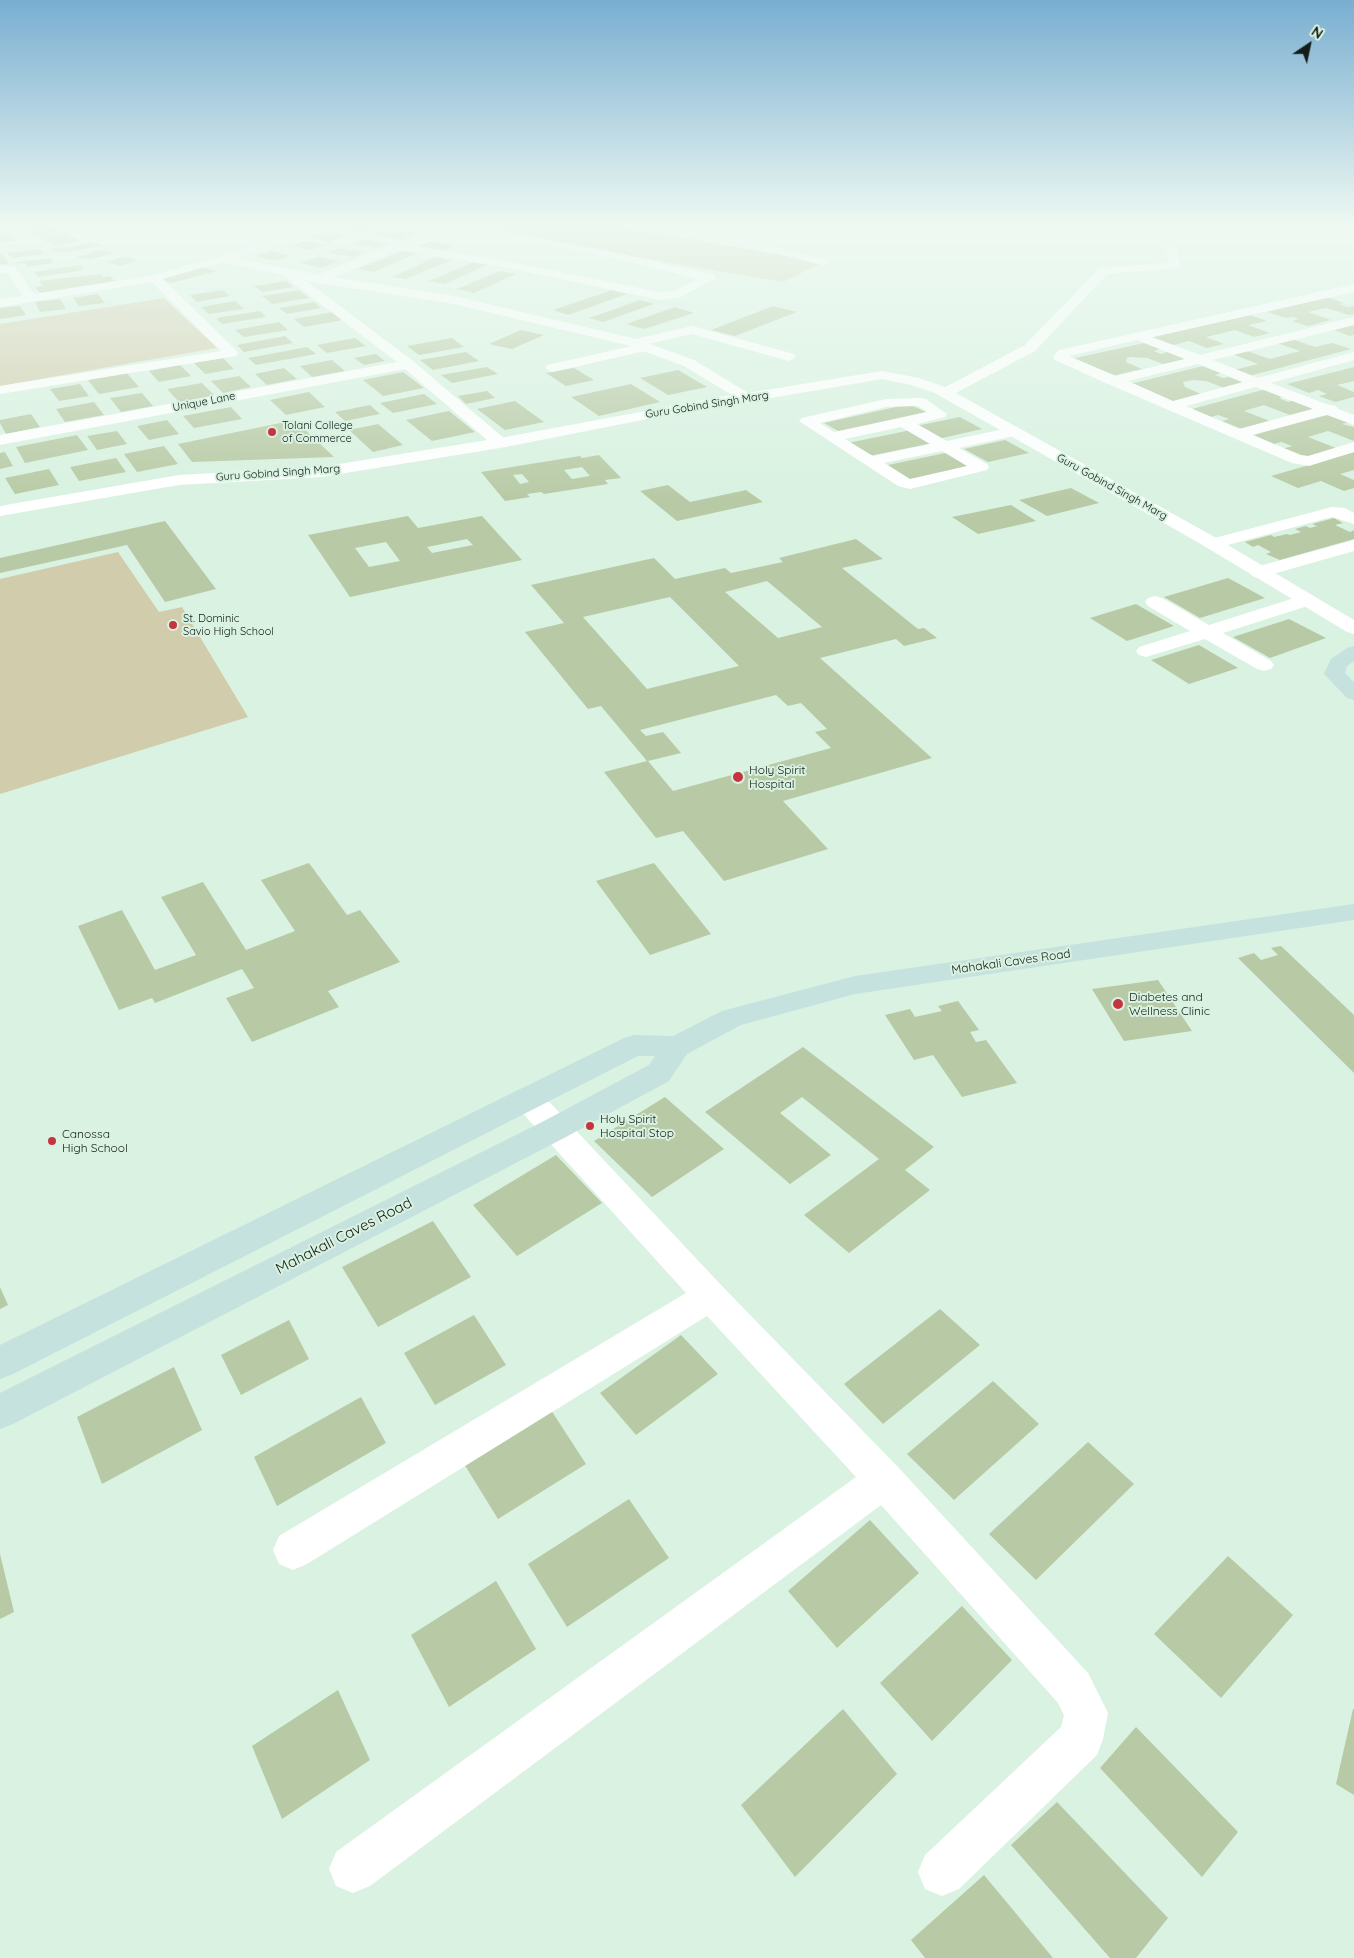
<!DOCTYPE html>
<style>
body{margin:0}
#map{position:relative;width:1354px;height:1958px;overflow:hidden;background:#d9f2e1;font-family:Quicksand,sans-serif}
canvas{display:block}
.north{position:absolute;left:1284px;top:20px;width:50px;height:50px;-webkit-text-stroke:4px #d9f2e1;paint-order:stroke;rotate:34deg;font-size:14px;font-weight:700;line-height:20px;text-align:center;color:#131c16}
.north::after{content:'';display:block;margin:auto;width:18px;height:22px;background:#131c16;clip-path:polygon(50% 0,100% 100%,50% 72%,0 100%)}
</style>
<div id="map">
<canvas width="1354" height="1958"></canvas>
<div class="north">N</div>
</div>
<script>
const g = document.querySelector('canvas').getContext('2d');
g.lineJoin = 'round';
function paint(path, color) { g.fillStyle = color; g.fill(path, 'evenodd'); }
const shape = rows => new Path2D(rows.map(r => 'M' + r).join(''));
function trace(path, color, width, dash) { g.strokeStyle = color; g.lineWidth = width; g.lineCap = dash ? 'butt' : 'round'; g.setLineDash(dash || []); g.stroke(path); }
function label(font, color, halo, rows, align = 'center') {
  g.font = font + ' Quicksand,sans-serif'; g.lineWidth = 4; g.setLineDash([]); g.textBaseline = 'middle'; g.strokeStyle = halo; g.fillStyle = color; for (const [text, x, y, turn = 0] of rows) {
    g.save(); g.translate(x, y); g.rotate((+turn || 0) * Math.PI / 180); g.textAlign = isNaN(turn) ? turn : align; if (halo) g.strokeText(text, 0, 0); g.fillText(text, 0, 0); g.restore();
  }
}
paint(shape([
 [471,225,628,225,823,262,783,282,613,253],
 [164,298,217,348,0,386,0,324],
 [118,552,159,612,182,607,248,717,0,794,0,579]
]), '#d1cdac');
paint(shape([
 [16,225,50,225,80,241,54,246],
 [352,225,365,225,380,228,367,233,342,229],
 [390,229,418,233,402,240,374,235],
 [0,230,18,240,0,243],
 [324,232,346,235,329,242,307,238],
 [365,239,388,244,375,248,352,244],
 [306,241,325,245,311,250,291,246],
 [91,242,102,245,77,251,56,252,51,248,69,247],
 [430,242,454,246,442,251,418,246],
 [338,248,364,252,354,257,328,253],
 [39,249,44,254,12,258,7,253],
 [102,250,114,253,88,260,76,257],
 [271,251,291,256,275,261,255,256],
 [402,251,418,253,374,272,357,269],
 [0,254,2,254,9,264,0,265],
 [124,257,138,260,120,266,105,262],
 [318,257,339,261,322,268,300,263],
 [436,257,451,260,406,279,392,277],
 [50,258,54,263,27,267,25,263,17,264,17,262],
 [473,262,489,264,445,284,429,281],
 [81,265,84,269,78,270,79,271,38,277,34,272],
 [200,267,217,271,172,283,160,279],
 [500,271,516,274,474,293,457,289],
 [100,274,103,277,110,276,115,281,40,293,35,287,43,286,39,281],
 [286,281,294,287,262,292,254,286],
 [223,290,230,296,197,302,190,295],
 [299,290,309,298,272,304,262,296],
 [612,290,627,294,568,315,553,310],
 [98,294,105,303,79,306,73,298],
 [1327,297,1344,303,1339,304,1348,307,1354,306,1354,314,1349,315,1326,308,1308,312,1331,320,1308,326,1292,321,1299,319,1292,317,1286,318,1267,312],
 [60,299,66,309,40,312,35,302],
 [640,300,654,304,603,322,589,318],
 [235,301,244,309,209,314,201,307],
 [314,302,321,308,287,314,279,308],
 [20,306,26,315,0,319,0,308],
 [773,306,797,312,735,336,711,330],
 [675,307,694,313,644,329,626,324],
 [260,311,266,317,222,324,216,318],
 [333,312,343,320,304,327,294,319],
 [1250,315,1267,321,1248,325,1270,333,1254,337,1235,330,1206,337,1224,344,1207,348,1189,341,1170,346,1150,338],
 [279,322,288,330,244,337,235,330],
 [1354,325,1354,335,1350,336,1334,330],
 [521,330,544,335,512,349,489,344],
 [285,336,293,343,244,352,237,345],
 [355,338,366,346,327,353,317,345],
 [452,338,464,347,419,355,407,346],
 [1292,339,1315,347,1332,343,1351,349,1249,376,1234,370,1258,364,1232,354,1247,351,1270,359,1300,351,1277,343],
 [1144,343,1160,349,1154,351,1161,354,1167,352,1185,359,1163,364,1147,358,1131,357,1127,358,1126,362,1142,369,1107,377,1066,360],
 [307,347,316,354,256,365,248,358],
 [466,352,479,361,433,370,420,360],
 [376,354,385,361,364,365,354,358],
 [223,358,234,369,205,374,194,363],
 [332,360,345,371,312,377,300,366],
 [180,365,191,376,159,382,149,371],
 [1203,366,1221,373,1215,375,1223,378,1229,377,1244,383,1224,388,1206,381,1193,380,1183,382,1185,387,1203,395,1169,403,1126,385],
 [487,367,498,374,452,383,441,375],
 [1354,367,1354,381,1337,385,1354,392,1354,397,1335,402,1319,396,1327,394,1318,390,1309,393,1287,384],
 [284,368,297,379,267,385,255,374],
 [574,368,594,380,566,386,546,373],
 [678,370,707,387,668,395,640,378],
 [403,372,424,388,383,396,363,380],
 [127,373,139,387,99,394,88,380],
 [239,376,251,387,223,393,211,381],
 [202,383,216,397,181,404,167,389],
 [80,384,89,396,59,401,50,389],
 [631,384,660,402,599,416,571,397],
 [1266,389,1286,396,1279,398,1288,402,1295,400,1316,408,1290,415,1264,405,1244,411,1270,421,1242,429,1222,421,1229,419,1218,415,1211,417,1192,409],
 [487,391,495,398,466,404,458,396],
 [309,392,325,407,286,415,270,400],
 [142,393,153,406,121,412,110,398],
 [424,394,437,404,393,413,380,403],
 [515,401,544,422,505,430,477,409],
 [94,402,104,415,65,422,56,409],
 [909,404,926,412,840,432,824,423],
 [370,405,380,414,345,421,335,412],
 [231,407,242,419,194,428,183,416],
 [449,411,475,432,432,441,406,420],
 [31,414,40,427,6,434,0,423,0,420],
 [1328,414,1349,422,1342,424,1354,427,1354,441,1328,431,1308,437,1336,448,1304,458,1282,449,1292,446,1281,442,1274,444,1254,435],
 [960,417,982,429,938,439,916,426],
 [167,420,179,434,149,440,137,426],
 [295,420,334,457,192,462,178,444],
 [378,424,403,445,373,452,349,430],
 [911,430,933,443,869,456,848,443],
 [117,431,127,444,97,450,87,436],
 [77,435,88,450,25,463,16,447],
 [1005,440,1029,453,988,462,964,449],
 [164,446,178,464,137,472,124,454],
 [5,452,13,466,0,469,0,453],
 [950,452,974,466,911,480,888,465],
 [1354,452,1354,470,1340,474,1354,480,1354,488,1344,491,1321,481,1298,488,1271,476],
 [599,455,621,478,605,480,608,484,544,494,541,492,527,494,530,497,505,501,481,472,580,456,582,458],
 [582,467,590,476,572,479,564,470],
 [522,474,529,482,520,484,513,475],
 [116,458,126,472,79,481,70,467],
 [49,469,59,485,15,494,5,478],
 [668,485,690,502,746,490,763,502,677,521,640,491],
 [1071,488,1099,503,1047,516,1019,500],
 [1011,505,1036,521,978,534,952,517],
 [408,516,418,528,482,516,522,560,350,597,308,535],
 [467,539,473,545,432,553,427,547],
 [386,542,400,561,369,567,355,548],
 [1334,518,1343,523,1335,525,1350,532,1354,530,1354,539,1280,560,1266,554,1271,552,1258,545,1253,547,1245,542,1271,535,1274,537,1287,534,1290,535,1301,532,1295,529,1306,526,1310,528,1317,526,1312,524],
 [165,521,216,589,165,602,127,545,0,573,0,558],
 [856,539,883,559,842,568,918,629,924,628,937,638,904,646,896,639,820,658,932,758,783,801,828,849,724,881,683,831,656,838,604,772,647,761,601,706,588,709,525,632,564,623,531,585,654,558,675,579,725,568,731,573,783,562,779,558],
 [767,581,822,627,778,638,725,592],
 [670,597,739,666,647,689,583,617],
 [776,695,788,706,801,703,827,729,815,732,831,748,673,791,648,761,681,753,663,732,646,736,640,730],
 [1228,578,1265,598,1200,618,1164,597],
 [1136,604,1174,626,1127,641,1090,618],
 [1289,619,1326,638,1270,658,1233,637],
 [1199,645,1238,668,1189,684,1151,660],
 [309,863,347,915,360,910,400,962,328,991,339,1007,252,1042,226,998,254,988,242,969,155,1003,152,998,119,1010,78,926,122,910,155,970,196,955,161,897,203,882,246,950,295,931,261,880],
 [654,863,711,934,650,955,596,881],
 [1281,946,1354,1015,1354,1073,1238,958,1254,953,1261,960,1278,955,1271,948],
 [1158,980,1192,1031,1124,1041,1092,989],
 [958,1001,979,1030,970,1032,976,1042,986,1040,1017,1083,962,1097,933,1055,914,1060,885,1015,910,1009,915,1017,942,1011,938,1006],
 [803,1047,934,1147,905,1170,930,1190,849,1253,804,1215,879,1159,802,1097,780,1113,831,1155,790,1184,705,1112],
 [665,1097,724,1149,652,1197,594,1141],
 [556,1155,602,1203,517,1256,473,1205],
 [433,1221,471,1277,378,1327,342,1267],
 [0,1287,8,1305,0,1309],
 [940,1309,980,1345,883,1424,844,1384],
 [474,1315,506,1365,435,1405,404,1353],
 [289,1320,309,1359,241,1395,221,1355],
 [681,1335,718,1374,636,1435,600,1393],
 [174,1367,202,1430,102,1484,77,1417],
 [993,1381,1039,1424,954,1500,907,1454],
 [361,1397,386,1443,277,1506,254,1457],
 [549,1407,586,1464,498,1519,461,1459],
 [1088,1442,1134,1484,1036,1580,989,1534],
 [629,1499,669,1558,567,1627,528,1564],
 [870,1520,919,1573,837,1648,788,1591],
 [0,1554,14,1612,0,1619],
 [1228,1556,1293,1615,1221,1698,1154,1634],
 [496,1581,536,1649,449,1707,411,1635],
 [962,1606,1012,1660,932,1741,880,1683],
 [338,1690,370,1760,282,1819,252,1746],
 [843,1709,897,1774,795,1877,741,1805],
 [1353,1709,1354,1709,1354,1795,1336,1784],
 [1136,1727,1238,1832,1202,1877,1100,1768],
 [1057,1802,1168,1918,1136,1958,1110,1958,1011,1845],
 [984,1875,1053,1958,925,1958,911,1940]
]), '#b8caa5');
paint(shape([
 [447,225,469,225,604,250,714,275,716,278,680,297,660,300,509,268,399,250,323,282,319,283,313,279,315,276,394,244,447,225],
 [456,229,604,256,699,279,673,291,660,292,509,262,411,245,456,229],
 [623,225,648,225,724,238,725,236,769,225,788,225,787,227,734,240,778,248,827,260,829,262,823,265,778,254,628,228,623,225],
 [1145,225,1156,225,1177,250,1180,266,1178,268,1107,274,1035,351,950,396,940,396,938,393,940,390,1025,345,1100,268,1168,263,1167,252,1145,225],
 [1327,225,1341,225,1346,228,1354,235,1354,244,1327,225],
 [222,256,226,257,228,259,226,261,163,279,236,350,238,353,236,356,0,394,0,386,221,351,152,282,0,307,0,299,23,296,7,272,0,274,0,266,14,266,34,294,154,275,222,256],
 [288,269,292,270,413,361,506,440,508,443,506,446,494,446,405,369,0,445,0,435,397,362,284,276,282,273,288,269],
 [1354,284,1354,292,1152,337,1200,355,1354,317,1354,325,1213,360,1258,378,1354,352,1354,360,1271,383,1329,405,1336,406,1338,409,1354,415,1354,425,1327,415,1252,435,1301,455,1308,456,1354,442,1354,452,1309,466,1292,463,1108,384,1055,360,1053,357,1059,350,1064,349,1354,284],
 [1137,340,1185,359,1116,376,1069,356,1137,340],
 [1198,364,1243,382,1173,401,1128,381,1198,364],
 [1256,387,1313,409,1239,429,1186,406,1256,387],
 [692,326,794,354,796,357,789,361,692,334,648,344,652,347,645,351,552,372,545,368,547,365,632,346,629,343,631,340,692,326],
 [921,398,926,399,947,414,945,417,917,424,947,441,1014,427,1019,429,1022,432,1019,435,959,448,987,464,989,467,987,470,910,489,898,486,799,421,802,418,886,399,921,398],
 [918,406,927,412,834,432,820,423,886,407,918,406],
 [901,427,930,444,873,456,845,439,901,427],
 [942,451,967,466,910,479,884,463,942,451],
 [1332,507,1345,508,1354,513,1354,524,1332,517,1213,549,1207,548,1204,544,1207,540,1332,507],
 [1354,540,1354,551,1259,578,1252,576,1250,572,1252,568,1354,540],
 [1307,594,1314,596,1317,600,1314,604,1223,633,1271,661,1274,665,1271,669,1264,671,1257,669,1205,639,1146,657,1139,655,1136,651,1139,647,1190,631,1148,606,1145,602,1148,598,1155,596,1162,598,1209,625,1307,594],
 [528,1088,539,1091,722,1286,898,1467,1088,1673,1108,1713,1103,1739,1097,1755,959,1889,942,1896,925,1889,918,1872,925,1855,1061,1727,1064,1715,1058,1703,881,1505,370,1886,353,1893,336,1886,329,1869,336,1852,856,1477,707,1316,307,1564,293,1570,279,1564,273,1550,279,1536,686,1293,517,1107,513,1099,517,1091,528,1088]
]), '#fff');
paint(shape([
 [319,225,336,225,335,227,235,258,319,275,454,296,636,339,694,360,748,393,882,371,919,378,945,387,1211,535,1354,620,1354,634,1347,632,1199,543,935,393,911,385,882,379,754,401,748,403,744,402,683,412,500,448,321,477,179,485,0,516,0,506,179,475,321,467,500,438,732,395,684,366,627,345,454,304,319,283,222,262,216,259,219,256,319,225]
]), '#fff');
paint(shape([
 [1354,646,1354,661,1347,666,1345,673,1354,682,1354,700,1347,698,1324,674,1331,659,1347,648,1354,646],
 [1354,904,1354,920,855,994,741,1025,687,1054,669,1081,566,1137,13,1424,0,1429,0,1393,544,1121,649,1065,655,1056,638,1056,13,1374,0,1379,0,1345,624,1038,634,1035,673,1036,722,1011,855,976,1354,904]
]), '#c6e2de');
const sky = g.createLinearGradient(0, 0, 0, 499);
sky.addColorStop(0, '#79aed1');
sky.addColorStop(0.45, '#eef9f2');
sky.addColorStop(1, '#eef9f200');
g.fillStyle = sky;
g.fillRect(0, 0, 1354, 499);
for (const [x, y, r, color] of [
 [272,432,5,"#c5353f"],
 [173,625,5,"#c5353f"],
 [738,777,6,"#c5353f"],
 [1118,1004,6,"#c5353f"],
 [590,1126,5,"#c5353f"],
 [52,1141,5,"#c5353f"]
]) { const dot = new Path2D(); dot.arc(x, y, r, 0, 2 * Math.PI); g.fillStyle = color; g.fill(dot); trace(dot, '#d9f2e1', 2); }
label('11px', '#131c16', '#d9f2e1', [
 ["Unique Lane",204,402,-11],
 ["Guru Gobind Singh Marg",707,405,-9],
 ["Guru Gobind Singh Marg",278,473,-4],
 ["Guru Gobind Singh Marg",1112,487,29]
]);
label('11px', '#131c16', '#d9f2e1', [
 ["Tolani College",282,426],
 ["of Commerce",282,439],
 ["St. Dominic",183,619],
 ["Savio High School",183,632]
], 'left');
label('12px', '#131c16', '#d9f2e1', [
 ["Holy Spirit",749,770],
 ["Hospital",749,784],
 ["Diabetes and",1129,997],
 ["Wellness Clinic",1129,1011],
 ["Holy Spirit",600,1119],
 ["Hospital Stop",600,1133],
 ["Canossa",62,1134],
 ["High School",62,1148]
], 'left');
label('12px', '#131c16', '#d9f2e1', [
 ["Mahakali Caves Road",1011,962,-8]
]);
label('15px', '#131c16', '#d9f2e1', [
 ["Mahakali Caves Road",344,1236,-27]
]);
</script>
